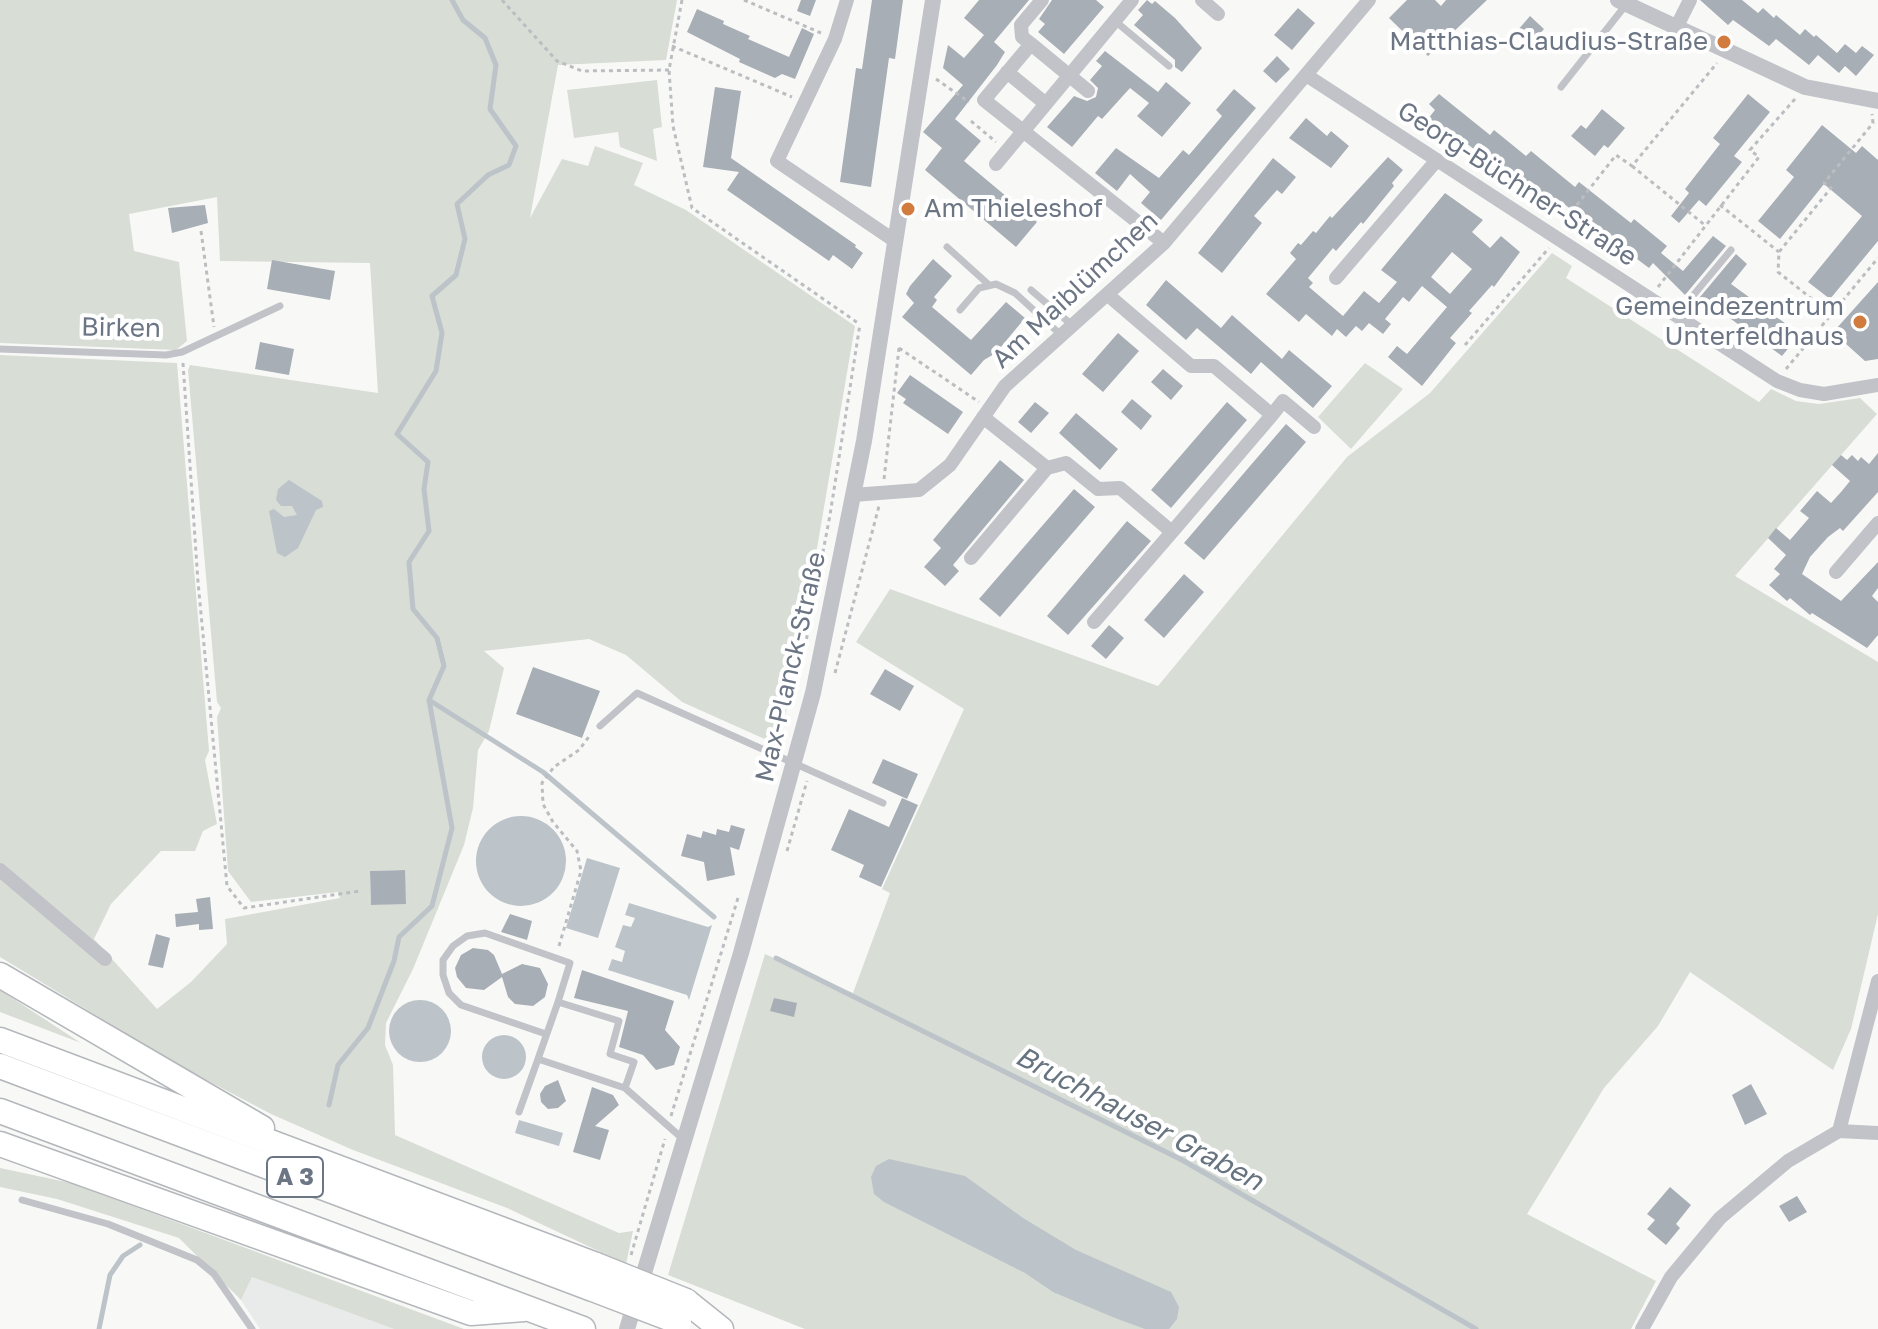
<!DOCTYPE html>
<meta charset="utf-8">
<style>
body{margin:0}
canvas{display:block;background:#f8f9f7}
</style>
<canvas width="1878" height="1329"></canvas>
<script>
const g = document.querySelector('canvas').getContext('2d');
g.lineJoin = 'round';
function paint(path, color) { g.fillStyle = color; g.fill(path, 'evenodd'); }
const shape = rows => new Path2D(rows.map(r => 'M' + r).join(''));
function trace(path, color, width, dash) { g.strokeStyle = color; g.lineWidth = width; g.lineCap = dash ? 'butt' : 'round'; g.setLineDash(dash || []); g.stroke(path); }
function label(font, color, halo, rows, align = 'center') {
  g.font = font + ' "Golos Text",sans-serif'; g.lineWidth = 8; g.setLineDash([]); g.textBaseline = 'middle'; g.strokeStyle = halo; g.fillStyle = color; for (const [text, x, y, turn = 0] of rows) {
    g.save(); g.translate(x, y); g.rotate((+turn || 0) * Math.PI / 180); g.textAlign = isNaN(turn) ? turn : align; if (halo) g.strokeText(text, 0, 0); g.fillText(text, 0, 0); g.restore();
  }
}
paint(shape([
 [252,1277,394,1329,260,1329,241,1300]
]), '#e9eaea');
paint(shape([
 [0,0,677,0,666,60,558,65,530,218,562,159,588,166,595,146,643,163,634,185,686,210,855,326,796,671,778,745,682,702,626,655,589,639,484,651,504,668,489,731,478,750,473,808,464,845,413,969,386,1023,385,1045,393,1065,395,1135,619,1233,633,1231,626,1264,507,1208,353,1150,271,1114,178,1065,0,957,0,355,177,363,209,751,205,760,217,824,203,831,195,851,161,851,111,904,94,939,157,1009,191,982,227,944,225,919,340,898,338,892,251,902,228,871,217,717,221,708,217,702,188,370,190,365,378,393,370,263,220,261,217,197,129,214,134,251,179,262,187,341,176,350,0,343],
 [404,870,406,903,371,905,370,871],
 [657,80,662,127,653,129,657,161,620,147,618,132,574,138,567,90],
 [1552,253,1572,266,1566,278,1759,402,1771,389,1796,401,1819,404,1860,398,1877,414,1735,576,1878,662,1878,914,1851,1029,1833,1070,1690,972,1658,1026,1604,1088,1527,1214,1656,1281,1631,1329,805,1329,668,1275,765,954,853,993,890,893,882,889,964,709,856,642,890,589,1158,686,1347,457,1430,393],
 [1365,363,1403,389,1351,449,1318,417],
 [0,990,81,1043,0,1012],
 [0,1168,71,1183,464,1329,394,1329,252,1277,241,1300,179,1238,57,1199,0,1187]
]), '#d8ddd6');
paint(shape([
 [289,480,322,501,323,507,316,510,298,548,285,557,277,553,269,511,274,509,284,517,297,515,292,506,281,506,276,500,278,489],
 '476 861a45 45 0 1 1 90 0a45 45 0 1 1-90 0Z',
 [587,858,620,868,598,938,566,928],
 [629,903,708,927,712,925,689,1000,687,995,608,970,612,959,622,962,625,951,615,947,623,925,631,927,635,918,625,915],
 '389 1031a31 31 0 1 1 62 0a31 31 0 1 1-62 0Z',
 '482 1057a22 22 0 1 1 44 0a22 22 0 1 1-44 0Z',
 [519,1120,563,1133,559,1146,515,1133],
 [889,1159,965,1176,1023,1218,1076,1250,1171,1292,1179,1307,1177,1319,1169,1329,1145,1329,1115,1318,1053,1292,1025,1273,884,1202,874,1194,871,1177,876,1166]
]), '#bcc3c9');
trace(shape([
 [429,700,543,772,714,917],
 [776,958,1182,1160,1476,1329],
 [329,1105,338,1065,368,1028,394,961,399,937,432,906,452,828,429,700,444,666,437,638,413,609,409,562,429,531,424,489,428,462,397,434,436,371,442,333,432,296,456,275,465,239,457,204,488,175,509,165,516,146,490,109,496,65,485,38,463,20,452,0],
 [99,1329,110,1275,123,1256,140,1245]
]), '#bcc3c9', 5);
paint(shape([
 [801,0,816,0,810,16,797,11],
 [872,0,903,0,895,59,889,58,871,187,840,182,856,68,862,69],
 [979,0,1029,0,994,42,1005,52,997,65,955,119,981,141,964,161,1037,222,1016,247,925,170,942,148,923,132,963,85,943,68,948,45,964,58,984,35,964,18],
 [1052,0,1096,0,1104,7,1064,54,1038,32,1045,24,1039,19],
 [1147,0,1152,4,1155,1,1175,18,1202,48,1182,72,1175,67,1175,60,1134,25,1143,15,1138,10],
 [1407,0,1435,0,1441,6,1446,0,1487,0,1428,56,1389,18],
 [1700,0,1742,0,1758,13,1763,8,1774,18,1776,15,1800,35,1805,29,1814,37,1816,35,1837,53,1845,44,1856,53,1862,46,1874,55,1856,76,1845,66,1839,73,1818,55,1809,65,1776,39,1769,46,1733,20,1728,25],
 [1298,8,1315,23,1292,50,1274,35],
 [697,9,724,21,723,24,750,36,748,39,789,57,802,28,814,34,795,79,782,74,775,78,739,62,740,59,687,32],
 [1530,16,1544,29,1531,44,1517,31],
 [1105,51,1158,92,1166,82,1191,103,1162,137,1137,116,1149,103,1130,88,1102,119,1098,116,1072,147,1047,127,1074,96,1087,101,1096,97,1098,88,1090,80,1102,66,1096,61],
 [1277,56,1290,69,1276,83,1263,71],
 [715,87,741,91,731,158,856,245,855,247,863,253,852,269,833,255,829,261,727,190,739,172,703,167],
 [1234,89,1256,108,1161,220,1141,203,1150,192,1130,174,1117,191,1095,173,1116,148,1159,178,1183,150,1189,155,1222,116,1216,110],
 [1439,94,1490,135,1494,130,1526,156,1531,151,1575,187,1579,182,1631,223,1634,219,1667,246,1661,253,1683,271,1713,236,1726,246,1685,295,1653,263,1649,268,1564,204,1559,210,1514,174,1511,179,1465,142,1461,147,1427,120,1435,110,1429,104],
 [1748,94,1770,112,1734,156,1742,162,1706,206,1699,200,1679,223,1671,216,1689,193,1685,189,1720,144,1713,138],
 [1602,109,1625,128,1608,148,1604,145,1595,156,1571,136,1581,125,1586,129],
 [1306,118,1327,136,1331,131,1349,146,1331,168,1289,138],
 [1822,125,1856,153,1862,146,1878,160,1878,241,1830,299,1808,282,1862,216,1824,184,1780,239,1758,221,1794,177,1786,170],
 [1388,157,1403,170,1392,183,1394,186,1363,224,1361,222,1336,251,1333,248,1308,278,1313,283,1309,287,1343,316,1364,291,1379,303,1397,282,1381,270,1445,193,1483,220,1472,232,1490,248,1501,236,1520,252,1494,287,1492,285,1469,311,1472,313,1450,338,1456,343,1422,386,1388,357,1397,346,1407,354,1447,307,1422,286,1409,302,1403,297,1385,319,1391,324,1383,334,1369,323,1362,331,1356,326,1346,337,1337,329,1332,336,1306,314,1299,322,1266,294,1296,259,1290,253,1298,243,1301,245,1313,231,1316,233,1330,216,1332,218],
 [1452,252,1472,269,1450,294,1431,277],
 [1273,158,1296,177,1282,194,1277,190,1254,216,1262,223,1222,273,1198,253],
 [205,205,208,223,172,233,168,208],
 [1736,254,1747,264,1731,284,1800,334,1782,356,1713,306,1707,313,1695,303],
 [933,259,952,276,934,297,937,300,932,307,971,340,1006,302,1025,318,996,353,984,360,971,375,902,317,914,303,906,294,910,286],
 [272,260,335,271,330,300,267,289],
 [1166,280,1221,328,1232,315,1282,359,1289,350,1332,386,1313,408,1261,362,1251,374,1197,328,1186,340,1146,305],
 [1878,282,1878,359,1865,361,1836,335,1835,330],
 [1118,333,1139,351,1103,392,1082,374],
 [260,342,294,349,289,375,255,369],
 [1163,369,1183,386,1171,400,1151,382],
 [910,375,963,412,948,434,903,403,906,399,897,393],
 [1132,399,1152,416,1141,430,1121,412],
 [1035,402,1049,413,1031,433,1018,422],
 [1227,402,1247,420,1171,508,1151,490],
 [1076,413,1118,449,1100,470,1059,433],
 [1286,424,1306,442,1204,560,1184,543],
 [1878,453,1878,492,1843,531,1840,528,1828,537,1810,557,1802,574,1841,601,1878,562,1878,588,1872,596,1878,602,1878,635,1867,648,1812,613,1810,615,1790,598,1787,601,1769,585,1780,574,1774,569,1786,555,1768,538,1776,528,1790,540,1809,518,1800,511,1817,491,1831,503,1841,492,1850,481,1832,465,1841,455,1847,460,1852,455,1858,461,1861,457,1869,464],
 [1000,460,1024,480,953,565,959,571,945,586,924,567,941,548,933,540],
 [1074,489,1095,507,1000,617,979,599],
 [1127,521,1151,541,1068,635,1047,616],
 [1184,574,1204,592,1164,638,1144,620],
 [1109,625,1124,638,1106,659,1091,646],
 [533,667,600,691,582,738,516,714],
 [885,669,914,686,900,711,870,694],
 [883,759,918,774,907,799,872,783],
 [902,798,918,805,881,887,859,877,864,865,831,850,849,809,889,827],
 [731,825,745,829,739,850,730,847,735,875,707,881,704,862,681,856,687,834,701,838,703,831,716,835,717,829,729,832],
 [405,870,406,904,371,905,370,871],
 [210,897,213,929,199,930,199,924,176,927,175,914,198,912,196,899],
 [510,914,532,921,527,940,501,932],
 [156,934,170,938,163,968,148,965],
 [473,948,488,950,494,955,502,974,522,964,540,968,548,984,545,997,533,1006,515,1004,508,997,502,977,484,990,466,988,457,977,455,968,461,955],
 [582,970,674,1001,665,1030,680,1047,674,1065,656,1070,643,1055,619,1047,628,1011,574,998],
 [774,998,797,1003,794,1017,770,1011],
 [558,1080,566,1101,558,1108,548,1109,541,1102,540,1094,545,1086],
 [1751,1084,1767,1114,1745,1125,1732,1095],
 [592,1087,613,1095,619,1105,595,1126,609,1130,600,1160,573,1152],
 [1670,1187,1691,1205,1676,1224,1680,1228,1666,1245,1647,1229,1655,1220,1647,1214],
 [1797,1196,1807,1212,1789,1222,1779,1206]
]), '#a8aeb5');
const motorway = shape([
 [0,975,262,1128],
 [0,1040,596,1265],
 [0,1066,590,1288],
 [0,1111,583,1329],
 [0,1144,471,1313,524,1309],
 [686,1301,721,1329]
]);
trace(motorway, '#b4b7bb', 27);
trace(shape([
 [502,0,557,61,582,71,669,70],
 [682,0,669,70,673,126,692,208,858,323],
 [744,0,821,33],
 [672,46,792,97],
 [936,79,969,102],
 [971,121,996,142],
 [1632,166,1706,226],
 [1720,205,1779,252],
 [1562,224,1616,155,1632,166,1717,63],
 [201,231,214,327],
 [1658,287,1759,157,1750,150,1795,99],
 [1831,314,1778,272,1779,252,1831,188,1824,183,1873,123,1872,114],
 [1465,345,1549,248],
 [899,348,979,402],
 [183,363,198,582,227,886,244,908,360,891],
 [1786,369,1878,258],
 [884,479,899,348],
 [805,647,830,515,860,324],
 [835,673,879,506],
 [787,851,807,781],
 [559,946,581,871,577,851,553,822,543,804,542,783,554,767,579,750,591,734],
 [671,1116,738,898],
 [631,1255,665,1139]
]), '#bbbdc0', 3, [4, 4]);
trace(shape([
 [1115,21,1169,66],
 [1561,87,1625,6],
 [947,247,988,284],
 [1031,290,1072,325],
 [960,310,979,288,996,284,1015,293,1061,335],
 [1676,316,1731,250],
 [0,349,166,355,182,352,280,306],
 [600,726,637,693,883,803],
 [558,1002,619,1021,610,1054,634,1062,625,1088],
 [538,1059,558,1002,570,963,485,933,467,936,453,946,443,960,443,975,449,993,461,1005,546,1034],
 [519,1112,538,1059,625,1088,683,1139],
 [22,1200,108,1224,197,1260,214,1274,252,1329]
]), '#c1c3c8', 7);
trace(shape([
 [847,0,835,39,777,161,895,241],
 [1202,0,1218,14],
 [1676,28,1690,0],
 [1031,44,1022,37,1021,25,1042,0],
 [1007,72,1046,104],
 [1306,75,1777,381,1800,390,1824,394,1878,385],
 [1088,91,1031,44,984,100,1164,243],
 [996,164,1132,0],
 [1336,278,1437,160],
 [1272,415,1283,401,1314,427],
 [983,417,1047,468,1066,463,1098,489,1120,488,1172,532,1272,415,1214,366,1191,366,1108,295],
 [853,495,919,490,950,465,1005,386,1164,243,1369,0],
 [971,558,1047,468],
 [1836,572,1878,523],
 [1094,622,1172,532],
 [0,870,105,959],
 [1839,1131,1878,981],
 [1642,1329,1671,1277,1720,1218,1788,1161,1839,1131,1878,1133]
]), '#c1c3c8', 14);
trace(shape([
 [1618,0,1805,87,1878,101],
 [627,1329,741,953,813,693,864,441,933,0]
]), '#c1c3c8', 16);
trace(motorway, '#fff', 24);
const motorwayBridge = shape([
 [596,1265,686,1301],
 [590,1288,679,1322]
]);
trace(motorwayBridge, '#b4b7bb', 27, []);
trace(motorwayBridge, '#fff', 24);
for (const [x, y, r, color] of [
 [1724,42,8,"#d17b3f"],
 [908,209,8,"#d17b3f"],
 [1860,322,8,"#d17b3f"]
]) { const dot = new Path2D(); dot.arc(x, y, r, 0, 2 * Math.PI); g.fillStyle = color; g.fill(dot); trace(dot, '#fff', 3); }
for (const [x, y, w] of [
 [295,1177,56]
]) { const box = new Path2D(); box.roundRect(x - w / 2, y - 20, w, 40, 6); g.fillStyle = '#fff'; g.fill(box); trace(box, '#6b7584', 2); }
label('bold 24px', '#6b7584', null, [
 ["A 3",295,1177]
]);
label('26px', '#6b7584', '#fff', [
 ["Matthias-Claudius-Straße",1708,42],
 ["Am Thieleshof",924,209,"left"],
 ["Gemeindezentrum",1844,307],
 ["Unterfeldhaus",1844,337]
], 'right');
label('26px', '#6b7584', '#fff', [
 ["Georg-Büchner-Straße",1517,184,33],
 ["Am Maiblümchen",1075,290,-43],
 ["Birken",121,328,1],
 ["Max-Planck-Straße",791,667,-77]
]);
label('italic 28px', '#67747f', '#fff', [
 ["Bruchhauser Graben",1139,1119,28]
]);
</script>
